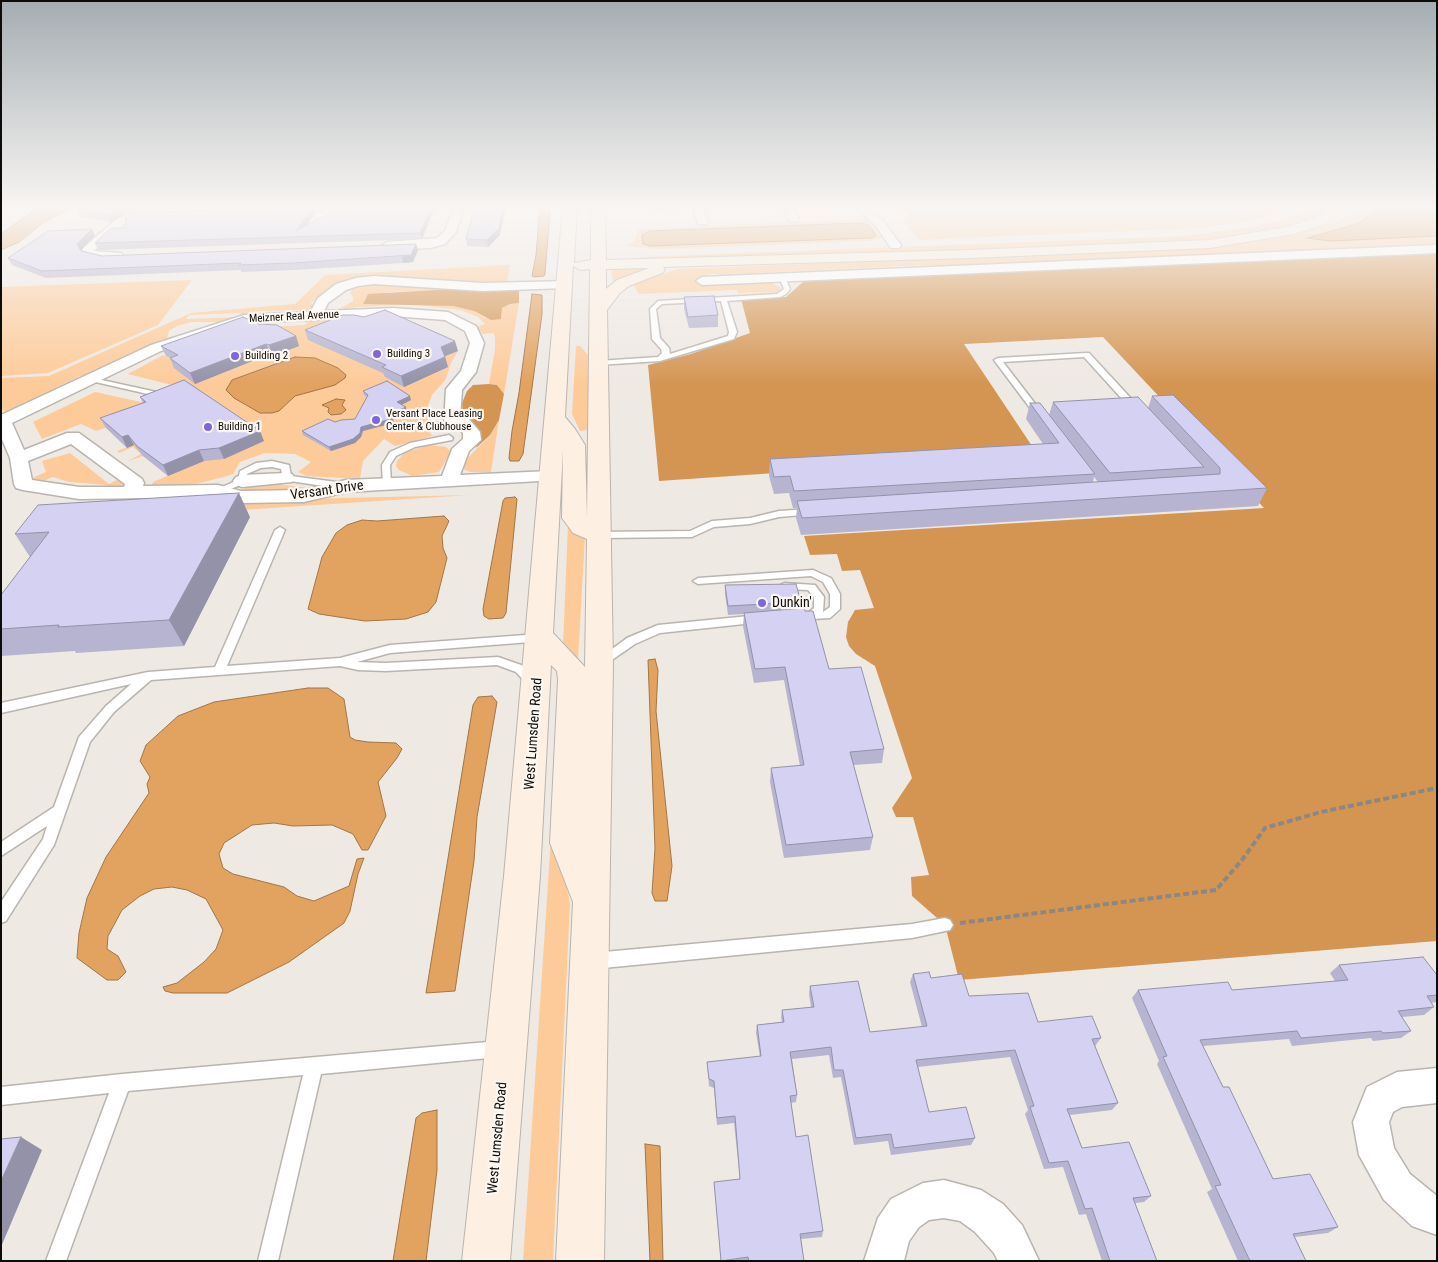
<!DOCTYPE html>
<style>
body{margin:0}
#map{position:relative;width:1438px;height:1262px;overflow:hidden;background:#efe9e4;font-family:"Roboto Condensed",sans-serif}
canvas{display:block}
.frame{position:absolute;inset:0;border:2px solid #0e0c0a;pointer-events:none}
</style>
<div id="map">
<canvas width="1438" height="1262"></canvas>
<div class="frame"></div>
</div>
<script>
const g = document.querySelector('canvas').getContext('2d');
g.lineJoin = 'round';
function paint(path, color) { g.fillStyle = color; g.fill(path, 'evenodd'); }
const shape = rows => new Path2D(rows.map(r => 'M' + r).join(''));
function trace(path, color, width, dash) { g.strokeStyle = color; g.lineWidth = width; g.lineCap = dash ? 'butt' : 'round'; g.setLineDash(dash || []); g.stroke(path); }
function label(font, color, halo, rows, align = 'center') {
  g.font = font + ' "Roboto Condensed",sans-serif'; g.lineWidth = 4.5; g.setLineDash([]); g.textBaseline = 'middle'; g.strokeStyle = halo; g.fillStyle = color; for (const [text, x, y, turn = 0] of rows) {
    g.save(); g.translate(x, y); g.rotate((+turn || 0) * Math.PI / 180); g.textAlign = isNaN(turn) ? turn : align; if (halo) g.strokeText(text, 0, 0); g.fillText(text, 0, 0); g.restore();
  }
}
paint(shape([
 [901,207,1294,207,1255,220,1201,228,919,240,902,219,909,218],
 [1315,207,1337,207,1318,218,1294,226,1233,239,1179,243,641,262,622,261,643,257,1183,236,1258,226,1286,219],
 [1361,207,1437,207,1437,246,934,267,931,265,754,273,754,276,729,277,717,274,708,274,698,279,699,284,767,281,780,287,780,290,776,292,738,293,737,290,639,294,634,286,636,282,678,269,1183,249,1228,245,1301,232,1347,218],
 [866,219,875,223,883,236,882,238,869,241,658,249,625,246,634,242,639,229],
 [510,265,507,282,363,278,350,279,331,286,311,303,315,309,313,312,297,314,299,310,258,311,257,315,251,316,238,313,189,315,186,319,242,317,225,322,191,322,177,326,169,331,166,342,93,377,80,376,8,411,1,410,1,378,49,376,191,313,295,304,325,275],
 [659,266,642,271,613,282,611,268],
 [192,280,158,325,48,373,1,376,1,287],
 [373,285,451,289,390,292,366,297,363,304,419,303,453,306,474,311,485,318,501,319,502,308,510,304,519,303,504,394,497,385,489,384,495,349,495,336,493,333,483,334,476,327,485,324,478,317,461,310,409,304,360,307,351,308,347,312,336,311,353,301,353,297,350,293,352,289],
 [309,320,330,320,328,324,446,356,458,351,451,363,446,379,432,395,428,406,427,425,432,436,395,446,384,439,363,461,360,479,306,476,298,472,311,462,295,454,265,453,240,462,233,474,224,477,191,485,155,488,152,484,153,482,186,468,143,456,128,461,141,454,133,447,119,453,117,451,145,441,123,422,96,431,81,424,42,439,33,422,95,392,141,402,172,385,128,374,163,355,174,360,269,327,305,325],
 [576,346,580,346,589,356,587,430,580,431,572,414],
 [499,420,491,472,470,472,463,469,462,464,490,435],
 [430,445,446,447,451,452,439,472,412,476,399,470,396,466,397,461,405,452],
 [70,453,109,484,119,479,126,483,119,490,102,490,107,485,69,482,53,477,41,482,36,482,32,478,46,472,42,461],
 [270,483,308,488,309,490,242,493,245,487,250,485],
 [470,495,73,521,88,504],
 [569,500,585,537,578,660,563,646],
 [561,686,559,850,570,903,553,1261,523,1261]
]), '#fdcb9a');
paint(shape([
 [1437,253,1437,941,959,980,945,925,912,896,911,877,929,875,913,817,896,817,892,808,912,778,875,666,856,654,849,646,846,637,848,622,855,610,874,608,860,570,842,571,837,554,810,555,804,536,1264,508,1103,337,964,344,1038,455,659,481,648,365,691,354,750,333,741,299,786,297,804,281],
 [451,289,519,289,519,303,510,304,502,308,501,319,491,320,474,311,453,306,363,304,368,294],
 [489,384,497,385,504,394,499,420,490,435,476,448,480,438,475,428,463,418,462,403,467,391,473,385]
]), '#d49553');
const water = shape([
 [38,207,73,207,43,223,19,242,1,250,1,234,38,207],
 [540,207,550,207,549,226,545,273,544,276,534,277,532,276,536,255,540,207],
 [1378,207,1437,207,1437,236,1331,241,1307,238,1357,224,1375,212,1378,207],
 [860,223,869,225,876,236,870,238,650,246,643,244,642,235,650,231,860,223],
 [532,294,542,295,542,314,523,454,519,461,510,461,509,458,512,431,519,393,532,294],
 [295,357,315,358,338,368,346,375,345,378,335,385,295,396,279,411,272,413,260,413,234,398,226,390,232,380,295,357],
 [336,399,345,400,342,405,346,410,341,414,331,415,328,412,329,408,322,405,336,399],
 [515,497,517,499,506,613,503,618,489,619,484,616,483,609,503,501,505,498,515,497],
 [444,516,449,521,442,536,443,548,447,558,436,602,428,612,406,619,365,621,319,614,308,609,322,557,336,533,347,525,362,520,377,521,444,516],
 [655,659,658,670,656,711,672,866,667,901,655,901,652,893,655,848,648,660,655,659],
 [308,688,328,688,344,699,350,737,355,740,368,742,396,743,402,749,397,758,378,782,386,816,368,850,362,850,353,834,332,825,293,826,274,823,252,825,224,843,219,854,223,868,233,874,284,887,297,896,314,901,349,886,357,859,364,858,358,874,350,911,344,923,289,962,227,993,173,993,165,991,163,987,177,983,204,962,216,949,223,930,206,899,187,890,172,887,154,889,140,896,122,910,108,936,107,949,118,956,126,972,118,980,107,980,77,958,79,933,87,898,106,857,149,793,147,784,150,777,140,761,146,745,178,716,214,702,308,688],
 [492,696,497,702,477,817,474,861,455,991,426,993,473,705,478,697,492,696],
 [437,1110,437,1170,426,1261,393,1261,416,1118,422,1113,437,1110],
 [645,1144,660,1146,663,1261,650,1261,645,1144]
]);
paint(water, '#e2a260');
trace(water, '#a27546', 1);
const service = shape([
 [782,275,785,277,790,289,786,294,780,297,727,301,737,332,734,339,660,361,598,365,594,363,598,361,658,357,662,353,661,349,652,339,650,309,658,301,777,294,784,289,779,277,782,275],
 [721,301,729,332,728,336,670,354,669,348,660,338,656,309,662,304,721,301],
 [1086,353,1089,353,1138,406,1138,410,1132,410,1084,357,1003,362,1043,414,1039,416,1036,416,994,360,998,358,1086,353],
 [88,377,161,393,165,395,161,397,91,381,87,379,88,377],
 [449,435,453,438,452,440,415,447,396,456,390,465,391,484,386,487,383,486,382,465,390,452,410,443,449,435],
 [272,461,289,465,291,476,344,483,349,486,344,489,283,480,281,469,272,467,261,468,247,474,245,483,221,493,218,494,213,491,238,480,240,471,256,463,272,461],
 [811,509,816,512,814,514,779,517,750,524,714,527,692,537,599,538,594,535,599,532,690,531,712,521,750,518,779,511,811,509],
 [280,527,285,530,227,666,340,658,390,645,539,634,543,635,545,638,543,641,390,653,357,662,386,663,498,657,524,666,535,678,537,681,535,684,527,684,516,672,497,665,386,671,358,670,340,666,151,680,114,712,90,742,54,845,6,921,1,923,1,902,43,839,47,826,1,856,1,842,54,807,79,737,106,706,131,684,1,713,1,703,148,672,215,667,275,530,280,527],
 [813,570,831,578,840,594,840,609,830,618,796,620,794,617,796,614,808,613,814,608,814,597,808,590,784,589,779,586,784,583,815,585,824,597,823,612,830,607,830,594,823,582,811,576,698,584,693,581,698,578,813,570],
 [759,615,763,616,765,619,763,622,660,633,635,644,606,664,598,664,596,661,627,638,658,625,759,615],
 [945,918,950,920,953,925,950,930,912,938,593,969,587,966,585,961,587,956,593,953,912,924,945,918],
 [499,1041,505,1043,507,1049,505,1055,499,1057,321,1074,278,1261,258,1261,303,1075,128,1091,66,1261,46,1261,109,1093,1,1105,1,1087,122,1074,499,1041]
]);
const minor = shape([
 [279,207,328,207,323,210,284,211,280,210,279,207],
 [454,207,464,207,456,232,445,244,430,248,387,250,381,246,387,242,437,238,445,231,454,207],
 [693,207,703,207,708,222,706,224,698,224,693,207],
 [782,207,792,207,799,219,797,221,789,221,782,207],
 [855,207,867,207,884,222,901,245,899,248,891,248,876,226,855,207],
 [154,210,158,211,158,215,137,218,125,223,94,251,121,253,123,256,121,259,96,260,85,255,82,250,84,247,117,219,135,212,154,210],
 [1437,245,1437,253,702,285,696,281,702,277,1437,245],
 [374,276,483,283,570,281,571,284,570,287,565,288,483,291,374,284,358,286,346,290,328,303,324,311,393,308,448,312,476,326,484,343,476,372,462,390,460,418,469,419,480,432,481,440,469,451,460,475,551,471,557,472,560,476,557,480,346,492,304,502,241,503,218,497,79,499,23,490,16,488,14,484,10,458,1,437,1,415,151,345,244,315,310,312,318,298,336,284,356,278,374,276],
 [393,316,445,320,465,331,470,343,461,371,446,389,444,423,446,427,458,428,463,433,463,439,452,449,442,476,346,480,304,490,241,491,218,485,143,486,144,483,142,479,79,433,67,433,24,450,12,423,161,351,245,323,393,316],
 [71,444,125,484,124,487,79,487,32,480,28,461,71,444],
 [286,473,292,474,295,478,292,482,242,487,236,485,233,481,236,477,242,475,286,473],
 [1437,1068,1437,1103,1402,1107,1393,1112,1389,1122,1394,1148,1410,1174,1437,1196,1437,1235,1412,1226,1384,1200,1359,1155,1353,1122,1367,1087,1397,1072,1437,1068],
 [944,1180,981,1190,1003,1204,1022,1225,1039,1261,998,1261,994,1253,975,1232,960,1221,944,1218,929,1220,919,1227,909,1241,904,1261,864,1261,878,1218,891,1199,923,1183,944,1180]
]);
const secondary = shape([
 [563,207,577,207,574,263,591,260,591,207,605,207,606,260,970,250,1210,240,1287,227,1315,218,1334,207,1350,207,1325,224,1294,234,1210,248,970,258,663,267,665,270,662,273,629,286,620,293,607,310,613,664,604,1261,556,1261,573,902,550,843,558,680,557,671,551,665,540,876,510,1261,462,1261,504,876,563,207],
 [573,266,580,270,590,269,587,518,585,445,575,429,565,417,573,266],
 [649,268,617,280,606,289,606,269,649,268],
 [563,450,562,518,573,533,587,539,585,667,553,633,563,450]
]);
trace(service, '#bab4af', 3);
trace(minor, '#bab4af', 3);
trace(secondary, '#bab4af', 2);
trace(shape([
 [960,923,1216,890,1242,860,1265,828,1321,812,1437,788]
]), '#8b8783', 4, [6, 3]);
paint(service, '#fff');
paint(minor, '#fff');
paint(secondary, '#fdefe2');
paint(shape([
 [80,207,211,207,131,211,111,222,80,217,77,210,81,209],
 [287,207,314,207,316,212,307,225,435,207,422,239,98,250,95,243,126,228,126,223,124,218],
 [649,207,679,207,679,208,675,208,675,210,650,211],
 [92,229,95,236,81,250,102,256,416,244,418,250,413,262,403,263,295,270,241,272,241,270,46,278,12,265,8,258],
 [500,235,488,247,467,246,466,239],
 [684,297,718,315,718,327,689,328,684,309],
 [305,330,458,351,445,356,448,367,404,387,385,377,383,373,308,340],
 [296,336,299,346,273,356,270,354,195,384,174,368,170,358,166,356,161,346],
 [363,391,411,400,402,405,407,412,394,417,393,423,363,431,361,437,355,443,331,451,303,435,302,431,335,422,355,419,367,397,364,395],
 [1152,396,1267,488,1258,506,801,535,796,518,797,508,793,508,789,493,774,494,769,476,770,459,1043,444,1026,419,1030,403,1049,415,1053,402,1148,408],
 [1094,477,1098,482,1093,482],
 [140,397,264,441,224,459,204,461,168,476,143,456,134,445,127,448,106,428,100,418,143,403],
 [250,517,184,646,76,653,75,651,1,656,1,595,30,557,15,534],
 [725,585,801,602,800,609,829,669,884,749,882,763,853,765,873,837,870,850,784,858,770,782,771,768,800,766,784,680,754,683,743,626,744,614,728,615,725,594],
 [1339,965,1437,975,1437,1002,1431,1003,1434,1007,1424,1015,1402,1017,1411,1031,1401,1038,1373,1041,1371,1038,1292,1046,1289,1039,1203,1046,1223,1087,1273,1179,1338,1227,1328,1233,1295,1237,1306,1261,1238,1261,1207,1192,1212,1189,1157,1064,1159,1061,1132,998,1138,990,1232,990,1335,981,1330,973],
 [913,974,931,978,969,996,1038,1022,1101,1038,1095,1046,1118,1103,1112,1110,1070,1115,1082,1148,1151,1196,1144,1202,1135,1203,1157,1261,1102,1261,1086,1214,1079,1215,1063,1167,1044,1169,1025,1114,1028,1110,1010,1057,918,1067,929,1112,975,1138,971,1145,891,1155,888,1141,854,1145,841,1077,833,1078,829,1055,792,1059,797,1095,796,1102,791,1103,796,1137,823,1231,822,1237,801,1239,804,1261,721,1261,714,1182,740,1179,734,1123,717,1125,714,1088,709,1086,707,1062,760,1057,756,1033,757,1025,782,1022,781,1018,782,1010,811,1007,809,994,810,986,870,1032,922,1027,910,982]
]), '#b6b4d0');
paint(shape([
 [1,207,9,207,1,212],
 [124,207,129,207,131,211,111,222,108,215],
 [313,207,314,207,316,212,299,237,296,231],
 [431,207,435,207,422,239,420,233],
 [503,207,506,207,500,235,488,247,487,240],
 [92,229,95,236,80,251,77,244],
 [416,244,418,250,413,262,403,263,402,256],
 [296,336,299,346,273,356,269,345],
 [455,341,458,351,443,357,441,347],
 [266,344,270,354,195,384,190,373],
 [445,357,448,367,404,387,401,376],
 [410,396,411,400,399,406,397,402],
 [406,407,407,412,394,417,393,423,363,431,361,437,355,443,331,451,329,447,361,427],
 [260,431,264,441,224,459,219,448],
 [128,435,134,445,127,448,122,437],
 [199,450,204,461,168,476,163,465],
 [239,493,250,517,184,646,169,620],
 [21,1137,42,1150,1,1247,1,1181]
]), '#9492a9');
const building = shape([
 [80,207,124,207,108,215,77,210,84,208,80,207],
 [287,207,313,207,296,231,341,207,431,207,420,233,95,243,111,228,126,228,126,218,124,218,135,213,287,207],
 [475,207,503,207,499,228,487,240,466,239,475,207],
 [92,229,77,244,81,251,102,256,416,244,411,255,292,263,239,265,241,263,42,271,8,258,48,231,92,229],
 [714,296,718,315,688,317,684,297,714,296],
 [385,310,455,341,441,347,445,357,401,376,382,367,386,365,305,330,343,315,354,315,364,317,385,310],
 [243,317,259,324,277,325,296,336,269,345,266,344,190,373,170,358,178,355,161,346,243,317],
 [184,380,260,431,219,448,199,450,163,465,137,446,128,435,122,437,100,418,146,402,140,397,184,380],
 [387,381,410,396,397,402,406,407,393,413,391,419,361,427,360,433,353,439,329,447,302,431,328,419,335,422,341,420,355,419,368,395,363,391,387,381],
 [1173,395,1267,488,802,518,797,501,1220,474,1220,468,1152,396,1173,395],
 [1138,397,1204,467,1110,473,1053,402,1138,397],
 [1030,403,1040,403,1095,474,794,491,790,476,774,477,770,459,1059,443,1030,403],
 [239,493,169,620,58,627,59,625,1,629,1,595,49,532,15,534,38,505,239,493],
 [796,584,801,602,728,606,725,585,796,584],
 [804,608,805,611,813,611,829,669,861,667,884,749,850,752,873,837,786,845,771,768,804,765,785,667,755,669,744,613,804,608],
 [1423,957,1437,975,1437,995,1427,996,1434,1007,1398,1011,1411,1031,1383,1033,1381,1031,1301,1038,1297,1031,1200,1040,1223,1087,1229,1087,1273,1179,1310,1174,1338,1227,1293,1234,1306,1261,1250,1261,1215,1186,1221,1185,1163,1057,1167,1056,1138,990,1228,982,1232,990,1348,980,1339,965,1423,957],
 [929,972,931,978,962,974,969,996,1028,993,1038,1022,1092,1016,1101,1038,1092,1039,1118,1103,1067,1109,1082,1148,1129,1142,1151,1196,1133,1198,1157,1261,1110,1261,1092,1208,1085,1209,1068,1161,1049,1163,1030,1107,1034,1106,1015,1050,916,1060,929,1112,966,1107,975,1138,894,1148,891,1134,856,1138,843,1070,834,1070,831,1047,790,1052,797,1095,790,1096,796,1137,808,1135,823,1231,800,1234,804,1261,749,1261,748,1257,721,1261,714,1182,740,1179,735,1116,717,1118,714,1081,709,1079,707,1062,761,1056,757,1025,784,1022,782,1010,814,1007,810,986,858,981,870,1032,927,1026,913,974,929,972],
 [21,1137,1,1181,1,1139,21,1137]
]);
paint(building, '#d4d1f2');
trace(building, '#9492a9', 1);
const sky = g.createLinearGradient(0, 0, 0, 384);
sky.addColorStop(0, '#a5adb2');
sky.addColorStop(0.54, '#f8f5f3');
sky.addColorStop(1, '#f8f5f300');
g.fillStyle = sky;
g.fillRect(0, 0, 1438, 384);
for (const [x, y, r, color] of [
 [377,354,5,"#7e66e1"],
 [235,356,5,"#7e66e1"],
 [376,420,5,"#7e66e1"],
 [208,427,5,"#7e66e1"],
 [762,603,5,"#7e66e1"]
]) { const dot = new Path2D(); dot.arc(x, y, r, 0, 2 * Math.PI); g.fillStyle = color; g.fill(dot); trace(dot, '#fcf7f1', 2); }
label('11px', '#0e0c0a', '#fcf7f1', [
 ["Meizner Real Avenue",294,317,-3]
]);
label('11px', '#0e0c0a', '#fcf7f1', [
 ["Building 3",387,354],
 ["Building 2",245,356],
 ["Versant Place Leasing",386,414],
 ["Center & Clubhouse",386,427],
 ["Building 1",218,427]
], 'left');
label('14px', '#0e0c0a', '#fcf7f1', [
 ["Versant Drive",327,491,-8],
 ["West Lumsden Road",534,734,-86],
 ["West Lumsden Road",498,1138,-85]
]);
label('14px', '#0e0c0a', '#fcf7f1', [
 ["Dunkin'",772,603]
], 'left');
</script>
